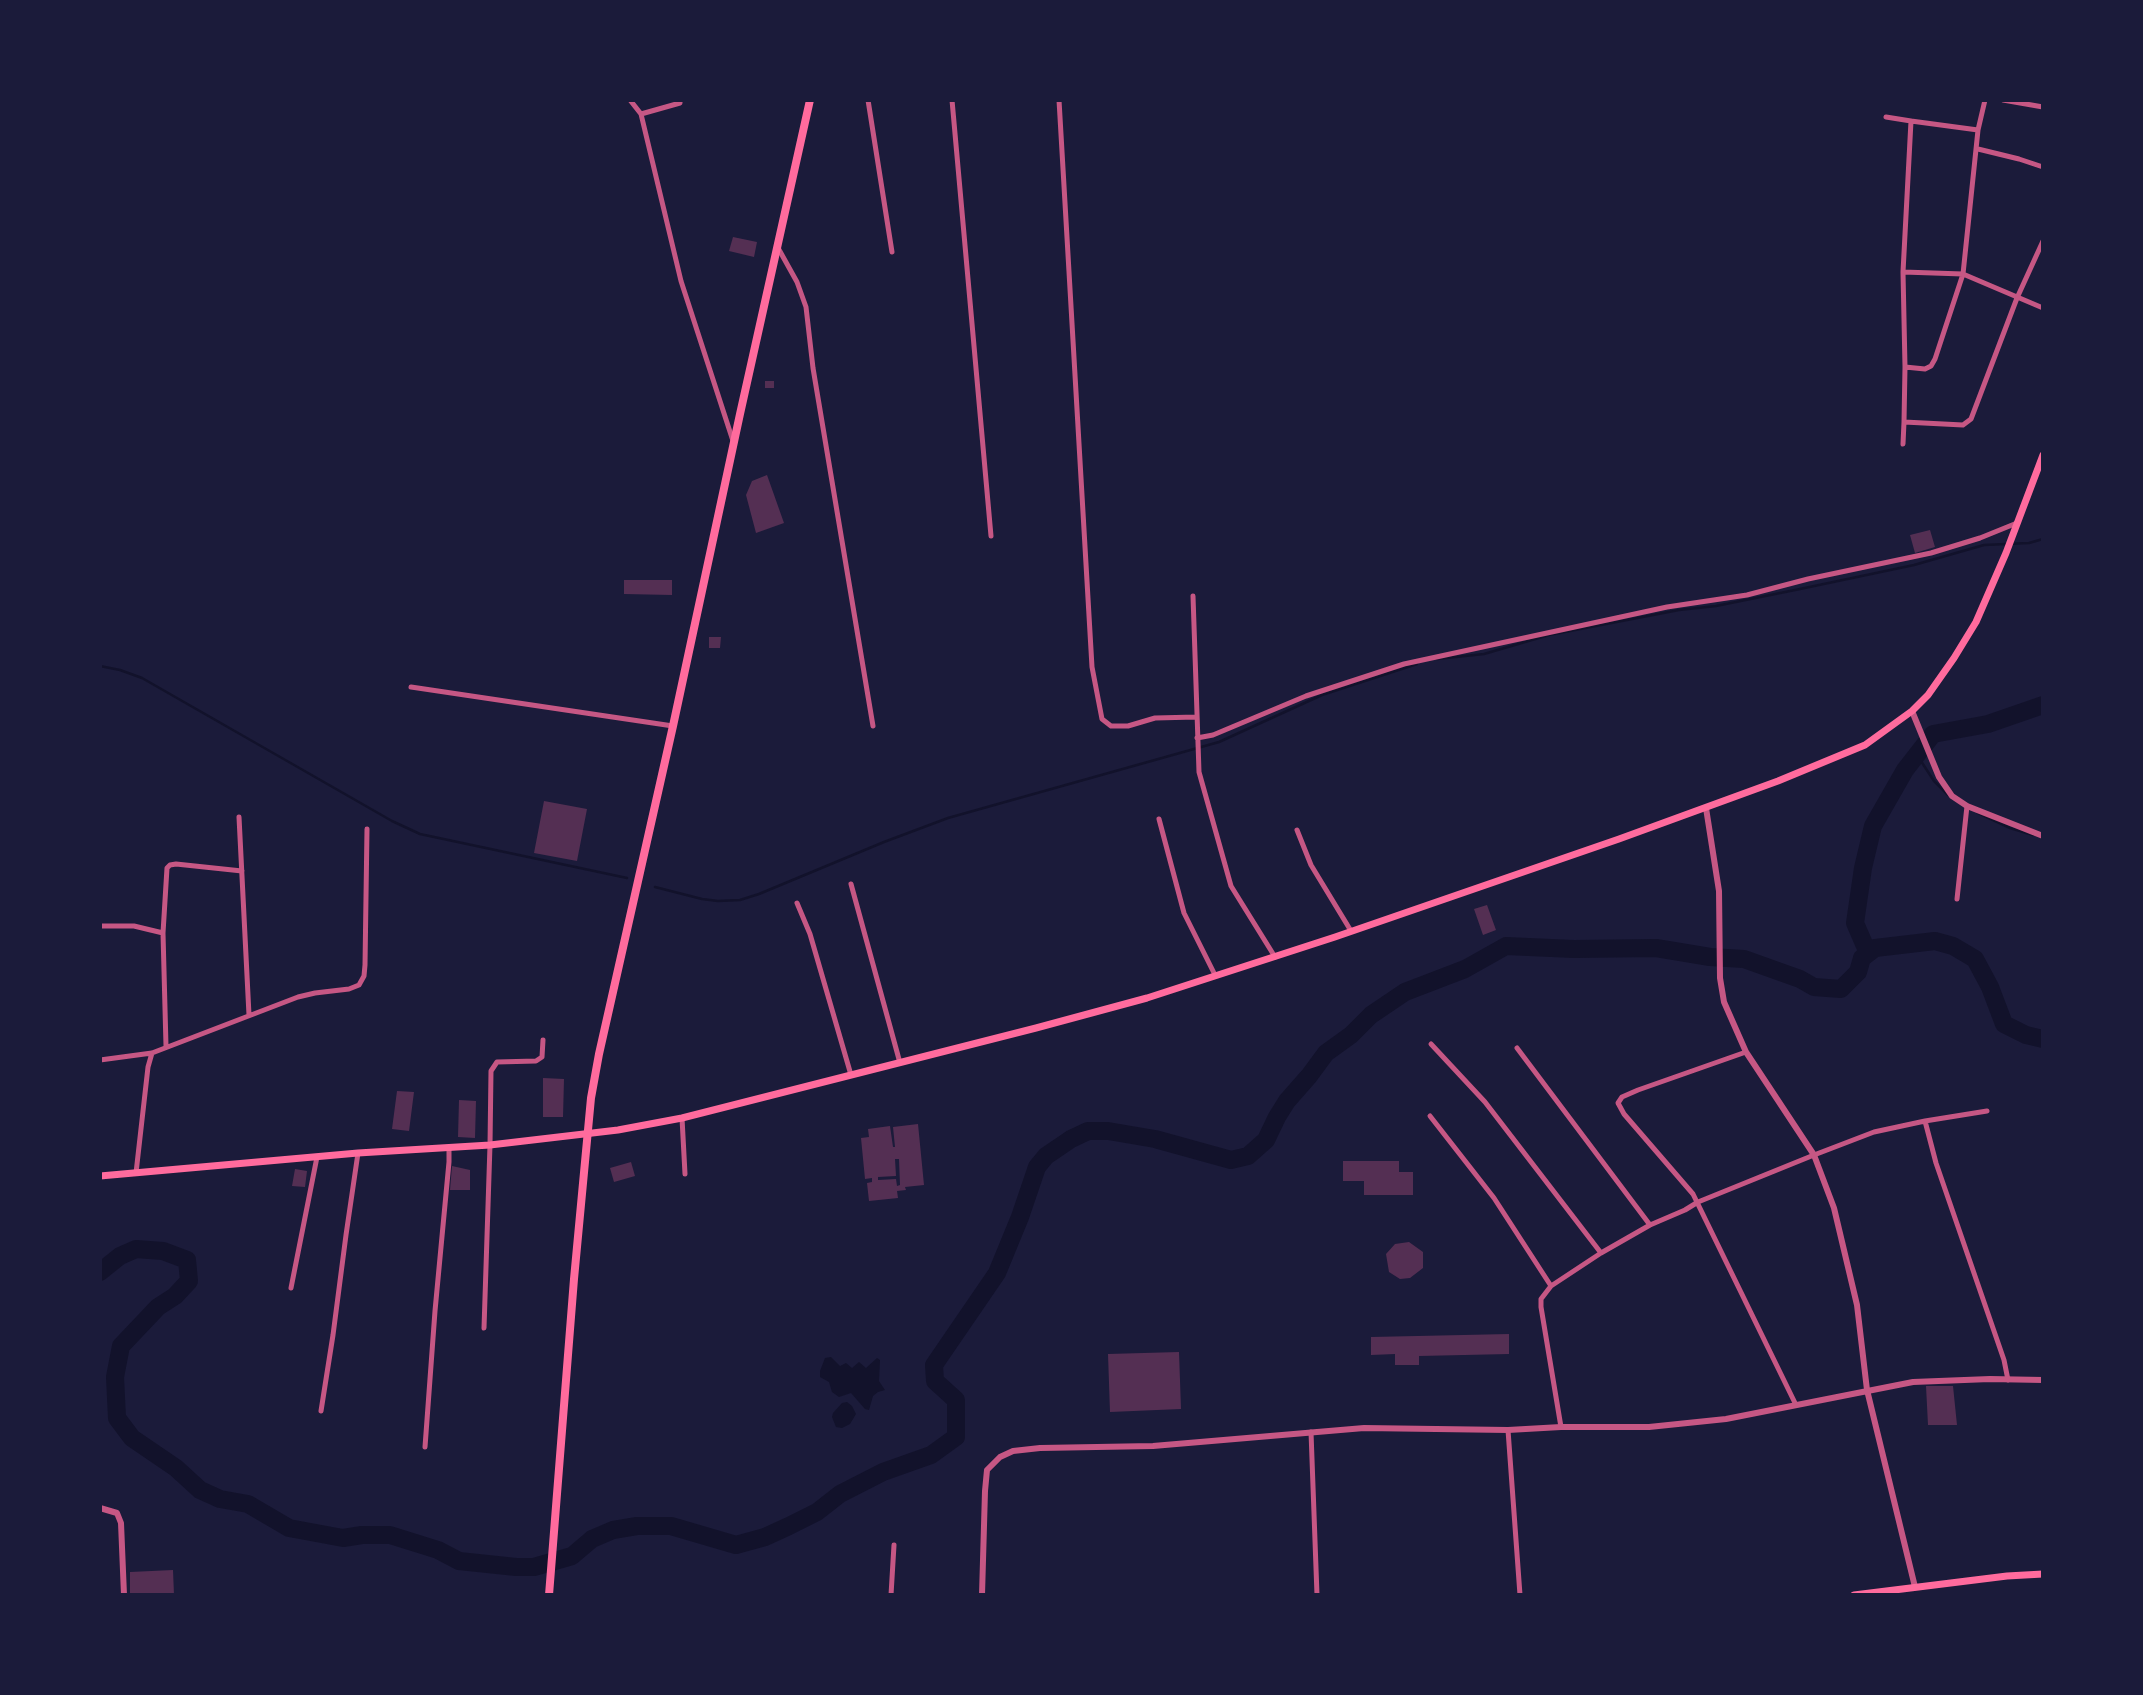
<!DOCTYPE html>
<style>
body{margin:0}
#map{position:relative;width:2143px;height:1695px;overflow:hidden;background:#1b1b3a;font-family:"PT Sans Narrow",sans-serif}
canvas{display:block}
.frame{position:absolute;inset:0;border:102px solid #1b1b3a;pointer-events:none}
</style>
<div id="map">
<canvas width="2143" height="1695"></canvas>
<div class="frame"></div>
</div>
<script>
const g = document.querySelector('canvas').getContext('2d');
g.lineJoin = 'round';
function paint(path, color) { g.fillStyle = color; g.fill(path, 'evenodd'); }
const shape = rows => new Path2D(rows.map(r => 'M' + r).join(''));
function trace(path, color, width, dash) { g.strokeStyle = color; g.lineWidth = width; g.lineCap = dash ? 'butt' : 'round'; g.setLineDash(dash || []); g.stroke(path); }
paint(shape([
 [831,1357,840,1366,846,1363,852,1368,859,1362,866,1368,877,1358,880,1360,879,1381,885,1390,878,1392,873,1396,869,1410,865,1409,851,1393,839,1397,832,1392,829,1382,820,1377,820,1371,825,1358],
 [847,1402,852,1406,856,1414,850,1424,842,1428,836,1427,832,1417,833,1413,842,1403]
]), '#12122b');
trace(shape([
 [1437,659,1484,654,1549,635,1679,610,1716,606,1800,589,1914,565,1984,545,2029,543,2043,539],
 [100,666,120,670,142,678,392,821,420,834,627,878],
 [1917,755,1934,781,1948,795],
 [1978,813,2010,828,2033,835],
 [655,887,702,899,718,901,740,900,759,894,884,842,948,818,1219,742,1322,695,1417,664]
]), '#12122b', 2.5);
trace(shape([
 [1868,953,1855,923,1863,868,1873,826,1905,770,1933,734,1988,724,2043,705],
 [100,1272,120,1256,136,1249,163,1251,187,1260,189,1281,175,1296,158,1307,121,1346,115,1377,117,1418,132,1438,176,1468,200,1490,220,1499,248,1504,289,1528,343,1538,362,1535,390,1535,438,1550,459,1561,516,1567,534,1567,572,1556,592,1539,613,1530,637,1526,671,1526,736,1545,765,1537,789,1526,817,1512,840,1494,883,1472,931,1455,956,1437,956,1400,935,1381,934,1365,997,1273,1020,1217,1037,1167,1046,1156,1071,1139,1088,1131,1108,1131,1155,1139,1231,1160,1248,1156,1266,1140,1277,1117,1287,1101,1309,1076,1326,1053,1351,1035,1371,1015,1405,992,1465,969,1506,946,1574,949,1656,948,1710,957,1744,959,1800,979,1814,987,1841,989,1858,972,1862,958,1875,948,1935,941,1953,946,1975,959,1990,987,2004,1024,2026,1035,2043,1039]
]), '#12122b', 18);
paint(shape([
 [733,237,757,242,754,257,729,251],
 [765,381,774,381,774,388,765,388],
 [767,475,784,523,756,533,746,495,752,481],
 [1930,530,1935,547,1915,553,1910,535],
 [624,580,672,580,672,595,624,594],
 [709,637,721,637,720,648,709,648],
 [544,801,587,809,577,861,534,853],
 [1487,905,1496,930,1483,935,1474,909],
 [543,1078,564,1079,563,1117,543,1117],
 [397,1091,414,1092,409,1131,392,1129],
 [459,1100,476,1101,475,1138,458,1137],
 [918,1124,924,1185,905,1187,906,1190,897,1191,898,1198,869,1201,867,1183,872,1182,872,1178,865,1179,861,1138,869,1137,868,1129,890,1126,893,1147,895,1147,893,1127],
 [895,1159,899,1159,900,1185,897,1186,896,1179,878,1180,878,1177,896,1176],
 [1343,1161,1399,1161,1399,1172,1413,1172,1413,1195,1364,1195,1364,1181,1343,1181],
 [631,1162,635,1176,614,1182,610,1168],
 [452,1166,470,1170,470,1190,450,1190],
 [295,1169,307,1171,305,1187,292,1186],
 [1409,1242,1423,1252,1423,1268,1410,1278,1400,1279,1389,1272,1386,1254,1395,1244],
 [1509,1334,1509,1354,1419,1356,1419,1365,1395,1365,1395,1354,1371,1355,1371,1337],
 [1179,1352,1181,1409,1110,1412,1108,1354],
 [1926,1386,1953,1386,1957,1425,1928,1425],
 [173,1570,174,1595,130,1595,130,1572]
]), '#542f53');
trace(shape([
 [630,100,641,114],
 [680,100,680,103,641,114,681,281,733,441],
 [868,100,892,252],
 [952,100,991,536],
 [1059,100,1092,667,1102,719,1111,726,1128,726,1155,718,1196,717],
 [1985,100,1978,130,1963,274,1935,359,1931,366,1925,369,1905,367,1904,422,1963,425,1971,419,2017,298,2043,241],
 [2003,100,2043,107],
 [1886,117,1911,121],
 [1978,130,1911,121,1903,272,1963,274,2043,308],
 [1978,149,2019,159,2043,167],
 [777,246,797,282,806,307,813,368,873,726],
 [1903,272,1905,367],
 [1903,444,1904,422],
 [1193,596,1199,772,1231,886,1275,957],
 [411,687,673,726],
 [1197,738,1213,735,1306,696,1404,664,1667,607,1747,595,1808,579,1931,553,1980,538,2017,523],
 [239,817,249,1015],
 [1159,819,1184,913,1215,975],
 [1297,830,1311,865,1351,931],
 [851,884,900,1063],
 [1957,899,1967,806],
 [797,903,810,934,851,1075],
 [100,926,134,926,163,933],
 [1431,1044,1485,1102,1601,1253],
 [166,1046,163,933,167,868,170,865,176,864,242,871],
 [1517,1048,1650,1225],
 [1746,1052,1638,1090,1622,1097,1618,1103,1624,1114,1693,1194,1796,1405],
 [100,1060,152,1053,298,997,315,993,349,989,359,985,364,976,365,965,367,829],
 [1430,1116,1494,1198,1551,1286],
 [682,1118,685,1174],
 [1925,1121,1987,1111],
 [136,1173,148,1067,152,1053],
 [291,1288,317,1157],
 [484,1328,490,1145,491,1071,497,1062,536,1061,542,1057,543,1040],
 [321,1411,333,1335,346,1235,358,1153],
 [1561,1427,1541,1307,1541,1299,1551,1286,1601,1253,1650,1225,1685,1210,1698,1202,1814,1155,1874,1132,1925,1121,1936,1163,2004,1360,2008,1380],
 [1508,1430,1520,1595],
 [1311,1432,1317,1595],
 [425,1447,435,1311,449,1162,449,1148],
 [891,1595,894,1545]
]), '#c65784', 5);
trace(shape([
 [1912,711,1939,777,1952,796,1967,806,2043,836],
 [1706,808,1719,891,1720,978,1724,1002,1746,1052,1814,1155,1834,1208,1857,1305,1867,1390,1915,1587],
 [100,1508,117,1513,121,1523,124,1595],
 [982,1595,985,1491,987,1470,1000,1457,1013,1451,1040,1448,1153,1446,1364,1428,1508,1430,1561,1427,1649,1427,1726,1419,1913,1382,1990,1379,2043,1380]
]), '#c65784', 6);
trace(shape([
 [100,1176,358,1153,490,1145,618,1130,682,1118,1036,1028,1147,998,1335,937,1619,839,1778,781,1865,745,1912,711,1928,695,1954,658,1976,622,2006,553,2043,455],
 [1854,1595,2007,1576,2043,1574]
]), '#ff6b9d', 7);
trace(shape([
 [549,1595,574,1279,591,1098,599,1054,673,726,740,414,810,100]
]), '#ff6b9d', 8);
</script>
